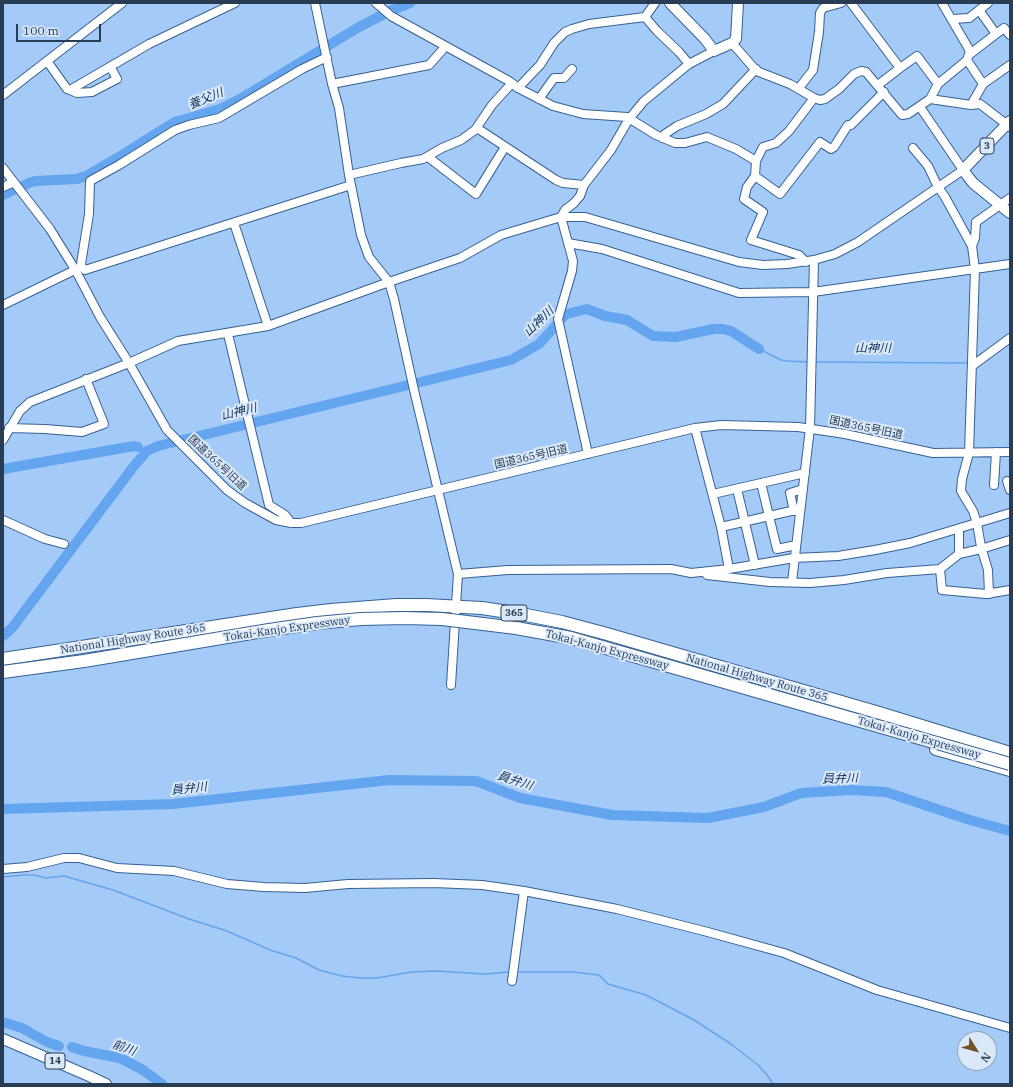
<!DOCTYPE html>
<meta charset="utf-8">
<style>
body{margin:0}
#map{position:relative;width:1013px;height:1087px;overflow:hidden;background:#a4caf8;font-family:"IBM Plex Serif",serif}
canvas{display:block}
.frame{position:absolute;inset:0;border:4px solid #283c53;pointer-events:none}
.north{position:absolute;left:957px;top:1031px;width:40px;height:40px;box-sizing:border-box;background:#dae9fa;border:1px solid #93a4b7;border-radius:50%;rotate:127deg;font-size:11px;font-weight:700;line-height:16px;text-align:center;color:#283c53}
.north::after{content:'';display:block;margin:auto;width:14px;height:18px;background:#73542a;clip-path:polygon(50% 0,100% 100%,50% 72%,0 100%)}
.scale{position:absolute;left:16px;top:24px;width:85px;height:18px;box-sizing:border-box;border:2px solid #283c53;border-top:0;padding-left:5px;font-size:12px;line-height:14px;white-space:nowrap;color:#283c53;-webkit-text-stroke:3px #dae9fa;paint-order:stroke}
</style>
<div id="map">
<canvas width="1013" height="1087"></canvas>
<div class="frame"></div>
<div class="north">N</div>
<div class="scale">100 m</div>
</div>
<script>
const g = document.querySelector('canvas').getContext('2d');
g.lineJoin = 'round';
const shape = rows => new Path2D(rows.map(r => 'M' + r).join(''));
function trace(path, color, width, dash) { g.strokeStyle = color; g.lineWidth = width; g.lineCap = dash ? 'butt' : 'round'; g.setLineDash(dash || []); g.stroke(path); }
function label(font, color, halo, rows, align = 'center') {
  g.font = font + ' "IBM Plex Serif","Noto Sans JP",serif'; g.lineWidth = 4; g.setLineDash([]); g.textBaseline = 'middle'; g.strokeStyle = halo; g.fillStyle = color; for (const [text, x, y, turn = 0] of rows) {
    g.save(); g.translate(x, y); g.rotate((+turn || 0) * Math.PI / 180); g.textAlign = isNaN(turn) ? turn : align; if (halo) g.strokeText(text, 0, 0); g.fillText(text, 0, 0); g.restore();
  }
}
trace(shape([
 [759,349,781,360,787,361,809,362],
 [976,358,982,353,984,353],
 [814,362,969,363],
 [3,877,23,875,34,875,46,878,64,876,113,890,189,919,227,931,270,950,296,958,319,970,342,976,361,978,377,978,411,972,437,971,485,974,508,972],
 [519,972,573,972,599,975,608,984,646,995,694,1020,731,1044,758,1065,767,1075,773,1084]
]), '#64a5ef', 1.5);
trace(shape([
 [3,195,29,183,35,181,77,179,86,176,122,155,165,128,175,122,220,109,240,99,359,27,390,11,410,3],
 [3,469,134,446,138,447],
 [3,636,12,628,134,466,147,451,158,446,511,360,539,344,566,314,587,309,605,316,627,320,653,336,676,337,713,329,723,329,731,331,759,349],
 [3,809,173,804,389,780,476,781,520,798,612,815,708,818,764,807,801,793,851,790,886,792,970,820,1010,831],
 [3,1022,22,1028,47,1042,59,1046],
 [72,1047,84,1051,120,1058,143,1070,162,1084]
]), '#64a5ef', 10);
const minor = shape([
 [315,3,332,84,339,108,349,175,361,235,369,257,389,282,394,299,414,390,458,574,451,685],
 [376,3,391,16,509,81,518,88,553,106,583,114,627,117,656,135,675,143,685,143,707,137,736,149,756,161,763,147,776,143,789,131,814,98],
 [851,3,900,68,878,85],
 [645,17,657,31,679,52,689,64],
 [953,19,969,18,988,3],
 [996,34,1004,28,1010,35],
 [732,43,753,67,759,72,790,84,814,98,820,100,825,99,839,89,854,74,861,71,866,72,902,115,908,114,930,99,971,105,980,104,1010,127],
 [970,54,996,34,979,10],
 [967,60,983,84,971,105],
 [47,61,67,89,70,90,149,44,235,3],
 [900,68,917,56,938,84,967,60,970,51,942,3],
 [332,84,429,65,445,47],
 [983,84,1010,65],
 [518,88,540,65,554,43,565,32,572,29,589,24,645,17,655,3],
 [799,88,813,70,819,32,820,13,823,8,841,3],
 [70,90,77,93,92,92,117,79,111,68],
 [3,95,122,3],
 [539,99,554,78,564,78,572,69],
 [930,99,938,84],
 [477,128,556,180,563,183,584,185],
 [662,138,665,134,677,126,706,114,723,104,756,69],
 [913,148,928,166,938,187,945,197,972,246,975,269,969,453,962,479,961,491,973,511,977,523,981,547,988,570,989,594],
 [428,157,476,194,505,147],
 [756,161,755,176,747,187,744,199,763,212,751,240,799,255,806,262],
 [3,168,50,229,76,271,100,317,129,363,167,430,227,490,245,503,276,520,291,523,301,523,695,428,721,425,798,427,845,434,933,453,1010,452],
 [349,175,401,163,423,159,442,148,461,140,475,130,492,105,512,83],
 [755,176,780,194,820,142,831,149,834,147,848,125,851,125,884,92],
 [3,187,14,182],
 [234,223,268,326],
 [568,243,602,249,739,293,813,292,1010,264],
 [972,246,975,238,976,222,1010,198],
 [81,266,81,264,89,214,90,181,119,165,175,130,189,125,219,118,302,69,327,57],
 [81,266,85,270,351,185],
 [3,305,79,268],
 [228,334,269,505,285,515,291,523],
 [972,366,1010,338],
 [9,428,45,429,82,432,104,424,86,379],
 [695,428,721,527,729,569],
 [3,440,20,411,30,402,129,363,178,341,268,326,389,282,460,258,501,235,561,217,585,217,739,262,763,265,787,264,814,260,835,254,858,242,963,170,920,107],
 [588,454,558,319,572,271,573,261,561,217,565,210,574,203,580,196,584,185,611,150,629,119,644,101,689,64,714,51],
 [1007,481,1010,490],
 [761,483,777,549,796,545],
 [994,485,996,452],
 [737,489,755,565],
 [713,494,805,473],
 [794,511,790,493,803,489],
 [3,520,45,539,64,544],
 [721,527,800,509],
 [959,529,959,554,981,549,1010,540],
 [940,569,959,554],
 [458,574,508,570,671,569,691,573,729,569,794,558,838,556,875,550,910,543,1010,513],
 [707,575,770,582,810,583,844,580,887,573,940,569,942,590,986,594,1010,590],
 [792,582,810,428,814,260],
 [3,869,27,867,64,858,79,858,117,868,174,871,227,884,264,887,305,888,348,884,434,883,482,885,524,891,617,909,704,931,784,953,877,990,1010,1028],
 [512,981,524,891]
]);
const major = shape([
 [670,3,705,39,714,51,732,43,736,39,738,3],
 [1010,121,963,170,973,183,1010,213],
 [3,1039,89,1076,106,1084]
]);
const highway = shape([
 [3,659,297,614,331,610,396,605,426,605,482,608,521,614,562,622,607,634,876,712,1010,753],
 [936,749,1010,770]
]);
trace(minor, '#356194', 10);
trace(major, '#356194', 12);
trace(highway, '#356194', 14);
trace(minor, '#fff', 8);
trace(major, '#fff', 10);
trace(highway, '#fff', 12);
const highwayBridge = shape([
 [3,672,84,661,269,630,317,623,361,619,404,618,442,619,516,628,571,638,1010,764]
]);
trace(highwayBridge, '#356194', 14, []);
trace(highwayBridge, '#fff', 12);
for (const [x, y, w] of [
 [987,146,14],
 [514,613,26],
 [55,1061,20]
]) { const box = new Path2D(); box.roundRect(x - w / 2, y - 8, w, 16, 3); g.fillStyle = '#dae9fa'; g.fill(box); trace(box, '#283c53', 1); }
label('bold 10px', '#283c53', null, [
 ["3",987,146],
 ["365",514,613],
 ["14",55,1061]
]);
label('11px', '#283c53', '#dae9fa', [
 ["国道365号旧道",866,428,12],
 ["国道365号旧道",531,457,-13],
 ["国道365号旧道",217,463,43],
 ["Tokai-Kanjo Expressway",287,629,-8],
 ["National Highway Route 365",133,639,-9],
 ["Tokai-Kanjo Expressway",607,650,15],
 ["National Highway Route 365",757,678,16],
 ["Tokai-Kanjo Expressway",919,738,16]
]);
label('italic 12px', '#103256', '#dae9fa', [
 ["養父川",206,99,-22],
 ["山神川",539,322,-44],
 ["山神川",873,349],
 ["山神川",239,412,-14],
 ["員弁川",840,779,-2],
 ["員弁川",515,781,18],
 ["員弁川",189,789,-6],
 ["前川",124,1048,20]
]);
</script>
